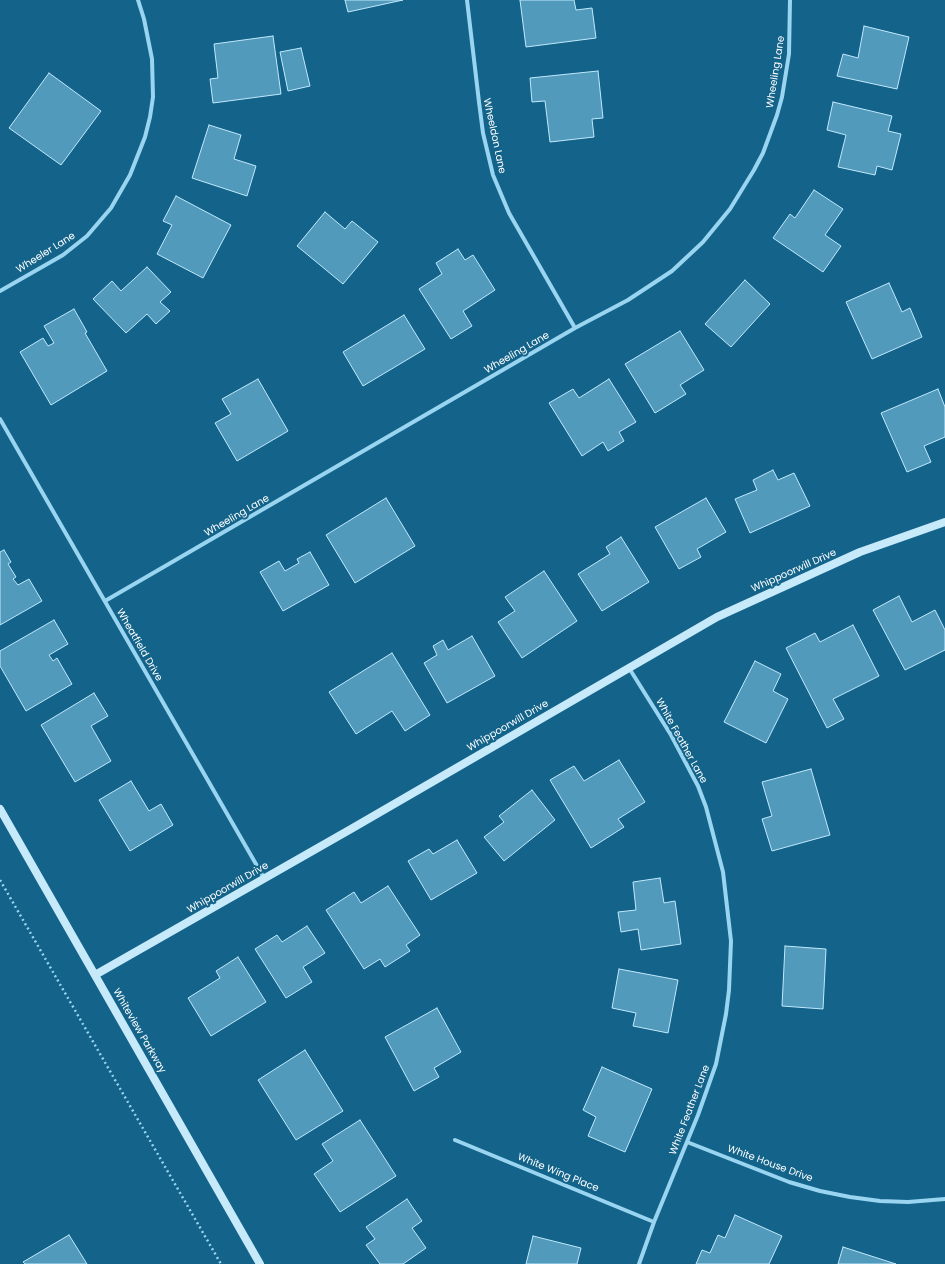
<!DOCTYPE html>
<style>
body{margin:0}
canvas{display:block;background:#13638a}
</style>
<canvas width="945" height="1264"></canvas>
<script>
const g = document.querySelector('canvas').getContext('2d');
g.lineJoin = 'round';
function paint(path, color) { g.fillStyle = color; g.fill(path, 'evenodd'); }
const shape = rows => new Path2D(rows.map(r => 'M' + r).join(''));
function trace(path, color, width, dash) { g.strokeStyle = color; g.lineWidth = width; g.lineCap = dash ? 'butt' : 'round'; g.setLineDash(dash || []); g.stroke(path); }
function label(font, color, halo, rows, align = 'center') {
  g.font = font + ' Poppins,sans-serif'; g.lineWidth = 4; g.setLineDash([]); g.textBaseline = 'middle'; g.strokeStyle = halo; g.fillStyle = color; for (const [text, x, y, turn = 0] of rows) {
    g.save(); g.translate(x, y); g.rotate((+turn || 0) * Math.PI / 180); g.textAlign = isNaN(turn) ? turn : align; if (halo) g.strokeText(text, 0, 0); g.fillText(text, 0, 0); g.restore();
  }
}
const building = shape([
 [345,0,403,0,348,12,345,0],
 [520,0,574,0,576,10,592,8,596,38,526,47,520,0],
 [864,26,909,37,897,89,837,76,843,54,858,58,864,26],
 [273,36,281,94,213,103,210,79,218,78,214,44,273,36],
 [301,48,310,86,288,91,280,52,301,48],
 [598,71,603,118,592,119,594,137,550,142,545,101,532,102,530,78,598,71],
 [49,73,101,111,61,165,9,128,49,73],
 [833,102,892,116,888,131,901,134,892,170,877,166,875,175,838,167,846,135,827,130,833,102],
 [209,125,241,135,234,159,256,166,247,196,192,178,209,125],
 [814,190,843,209,825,235,841,246,823,272,773,238,790,214,795,218,814,190],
 [176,196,231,225,203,278,157,254,172,225,163,221,176,196],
 [325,212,345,229,352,221,378,242,343,284,297,246,325,212],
 [458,249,465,260,473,255,495,290,463,311,472,326,451,339,419,289,442,274,436,263,458,249],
 [147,267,171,292,160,302,170,311,156,324,147,314,126,333,93,299,112,281,121,291,147,267],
 [745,280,770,304,731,347,705,324,745,280],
 [889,283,902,312,910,308,922,337,872,359,846,302,889,283],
 [74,309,87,332,85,333,107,371,51,405,20,352,43,338,48,346,54,343,44,326,74,309],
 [404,315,425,349,363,386,343,352,404,315],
 [680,331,704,370,680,385,686,394,655,413,625,364,680,331],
 [258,379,288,431,237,461,215,423,231,414,222,399,258,379],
 [609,379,636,422,619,432,624,441,608,451,603,442,582,456,549,403,573,389,579,398,609,379],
 [938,389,945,407,945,437,924,446,931,462,907,472,881,413,938,389],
 [773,470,778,480,794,473,810,506,750,533,735,499,757,490,753,480,773,470],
 [386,498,415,546,355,583,326,535,386,498],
 [706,498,726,532,697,549,701,557,679,569,655,527,706,498],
 [621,537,649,582,602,611,578,574,610,554,606,547,621,537],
 [4,550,11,562,8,564,16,577,13,579,18,585,29,579,42,601,0,625,0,552,4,550],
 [310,552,329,585,283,611,260,572,279,561,285,571,299,563,297,559,310,552],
 [544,571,577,621,522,658,498,622,515,611,505,597,544,571],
 [899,596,912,622,935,610,945,630,945,650,905,670,873,610,899,596],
 [54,620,68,644,49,655,53,661,57,658,72,684,26,711,0,666,0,651,54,620],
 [853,625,879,676,833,699,844,719,827,728,786,648,815,633,820,642,853,625],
 [472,636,495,676,447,703,424,663,437,655,433,646,443,640,448,650,472,636],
 [392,653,430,715,405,731,392,711,356,734,329,692,392,653],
 [755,661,781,674,773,691,788,699,766,743,724,722,755,661],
 [94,693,108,716,91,726,111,761,75,782,41,725,94,693],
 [619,760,645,802,618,819,624,827,591,848,550,780,574,766,584,781,619,760],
 [811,769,830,835,772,851,762,819,772,816,762,782,811,769],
 [131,781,149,811,161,804,173,825,130,851,99,800,131,781],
 [532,790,555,820,504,861,484,837,504,822,499,816,532,790],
 [457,840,477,873,431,900,408,861,429,849,433,854,457,840],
 [660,878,664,903,675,901,681,944,641,950,638,929,621,932,618,912,636,910,633,882,660,878],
 [388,886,420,935,406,945,410,951,385,967,380,959,364,969,326,910,354,892,361,903,388,886],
 [307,926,325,953,303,967,312,982,286,998,255,949,277,935,282,942,307,926],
 [785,946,826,949,823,1009,782,1006,785,946],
 [238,957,266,1002,211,1036,188,998,220,978,216,971,238,957],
 [619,969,678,980,668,1033,633,1026,636,1013,612,1008,619,969],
 [437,1008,461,1052,434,1068,439,1077,414,1091,385,1037,437,1008],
 [305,1050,343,1111,296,1140,258,1080,305,1050],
 [602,1067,652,1089,625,1152,588,1136,596,1117,583,1110,602,1067],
 [360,1120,396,1176,340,1212,314,1174,333,1161,322,1144,360,1120],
 [407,1199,422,1221,412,1228,426,1248,403,1264,380,1264,366,1245,375,1239,366,1227,407,1199],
 [735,1215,782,1236,769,1264,696,1264,702,1250,710,1253,718,1235,725,1238,735,1215],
 [69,1235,87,1264,25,1264,23,1262,69,1235],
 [533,1236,581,1248,577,1264,526,1264,533,1236],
 [843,1247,896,1264,838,1264,843,1247]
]);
paint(building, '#519abc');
trace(building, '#c0e9fc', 1);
trace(shape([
 [0,880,221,1264]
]), '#99d5f0', 2.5, [2, 3]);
trace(shape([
 [467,0,479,102,483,133,493,175,509,213,575,328],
 [0,291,63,255,87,236,111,208,130,175,145,137,150,117,153,97,152,59,144,19,138,0],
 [0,419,264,878],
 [105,601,575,328,628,300,672,271,703,242,730,209,754,170,763,153,777,115,782,97,789,54,790,0],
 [629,668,671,735,698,786,706,807,723,872,731,941,729,990,726,1014,716,1064,698,1115,654,1222,639,1264],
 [455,1140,654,1222],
 [687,1142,789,1182,820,1191,850,1197,880,1201,908,1202,945,1199]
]), '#99d5f0', 4);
trace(shape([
 [0,809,260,1264],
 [95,975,351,829,717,617,860,552,945,522]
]), '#c7eafb', 8);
label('10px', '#fff', '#13638a', [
 ["Wheeling Lane",776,72,-81],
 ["Wheeldon Lane",494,136,78],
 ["Wheeler Lane",46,253,-32],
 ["Wheeling Lane",517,353,-30],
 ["Wheeling Lane",237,516,-30],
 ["Whippoorwill Drive",794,571,-24],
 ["Wheatfield Drive",139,645,60],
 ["Whippoorwill Drive",508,726,-30],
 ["White Feather Lane",681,741,61],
 ["Whippoorwill Drive",228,888,-30],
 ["Whiteview Parkway",139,1031,60],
 ["White Feather Lane",690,1110,-69],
 ["White House Drive",770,1164,20],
 ["White Wing Place",558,1173,22]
]);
</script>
